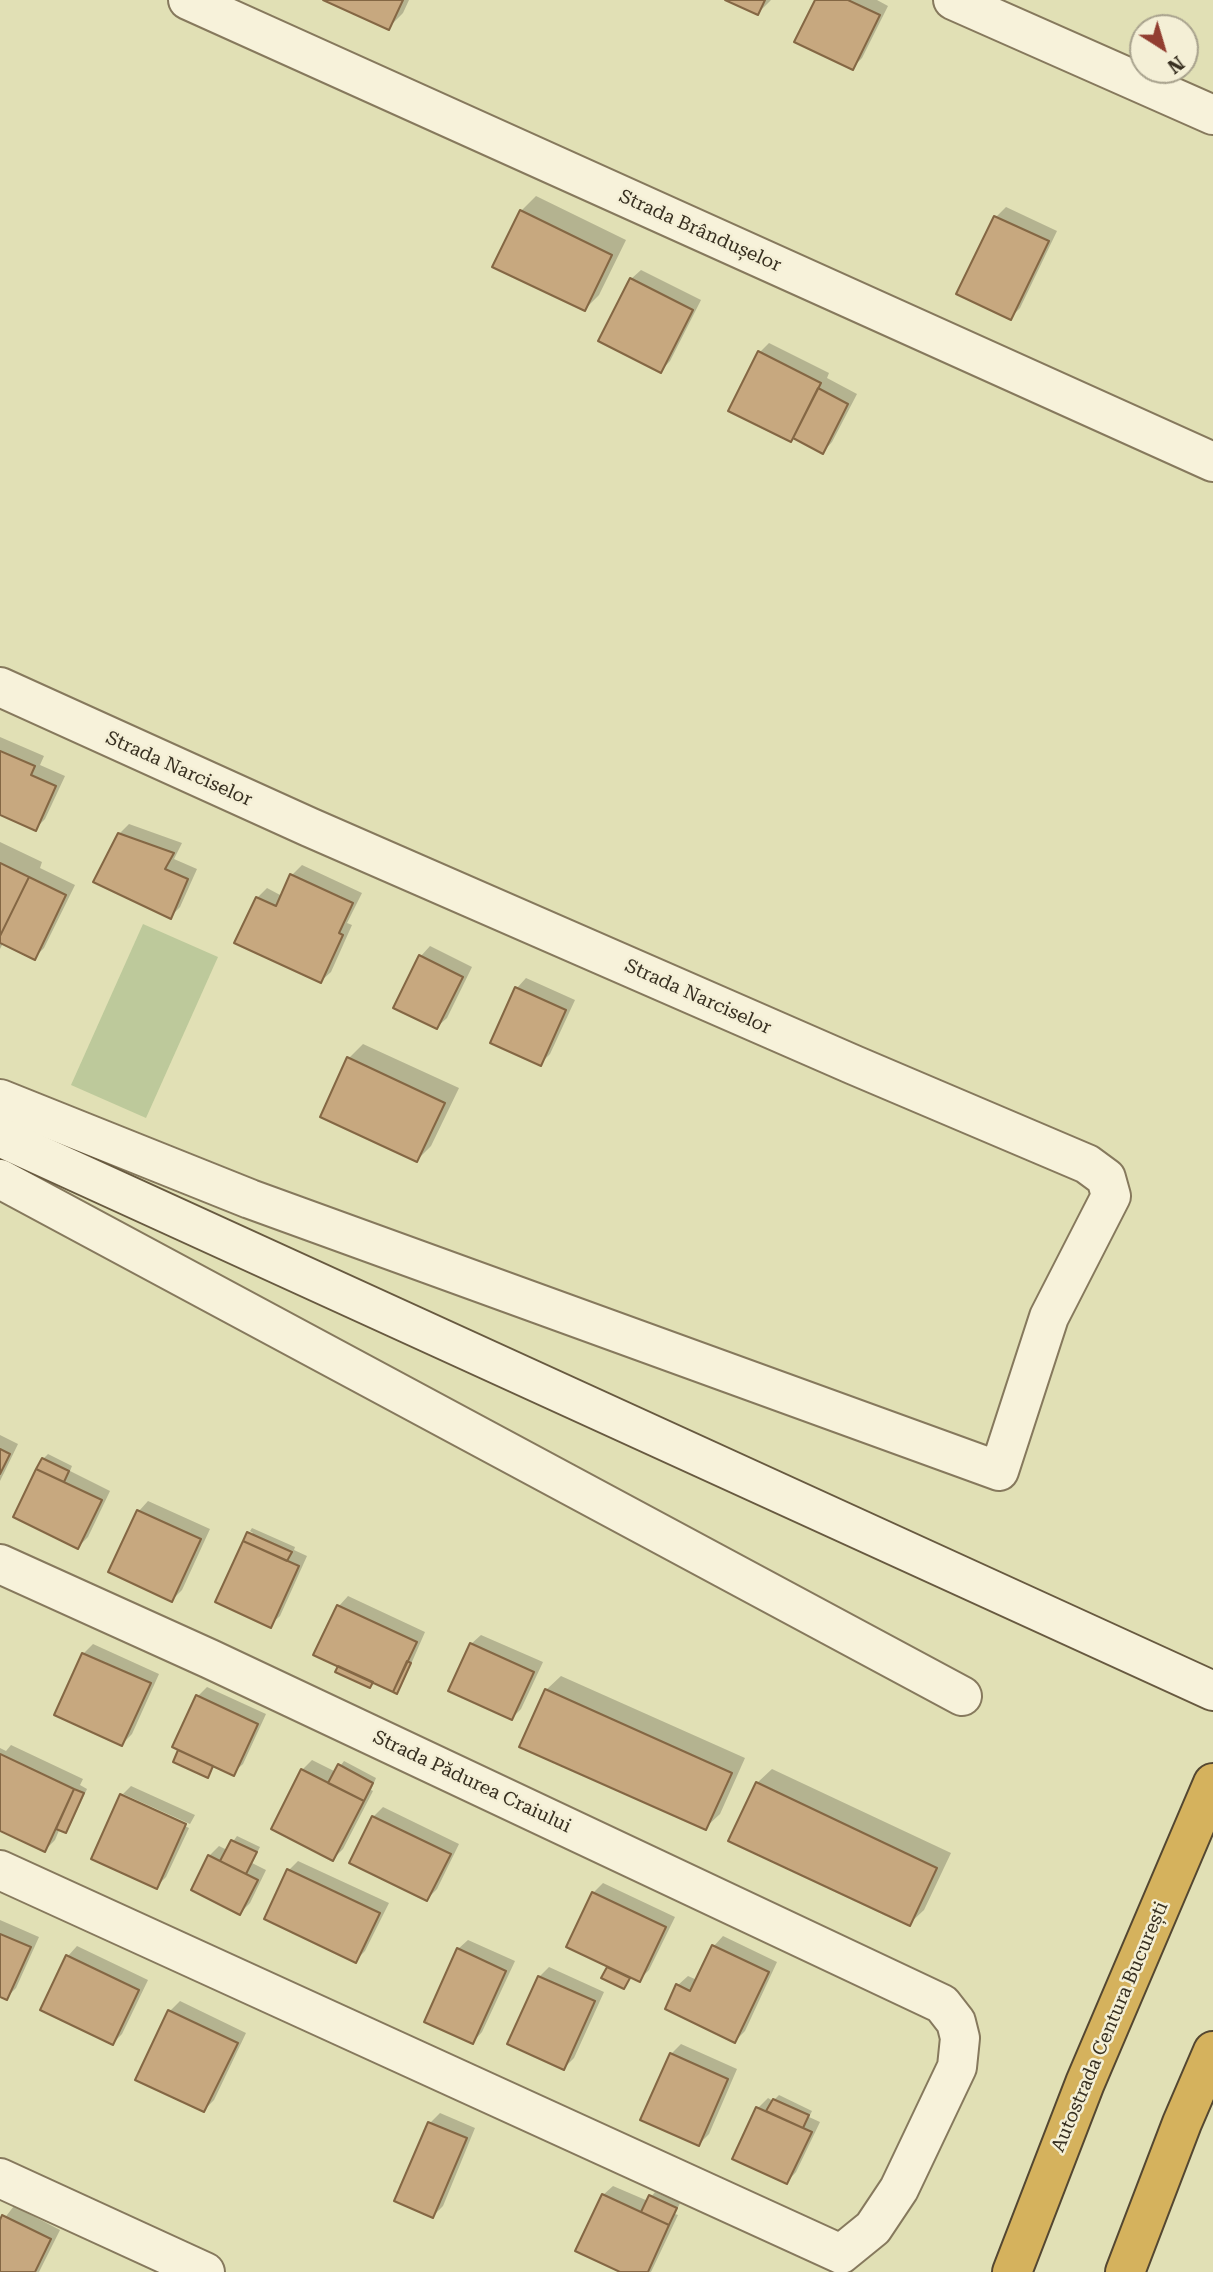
<!DOCTYPE html>
<meta charset="utf-8">
<style>
body{margin:0}
#map{position:relative;width:1213px;height:2272px;overflow:hidden;background:#ece6c7;font-family:"Roboto Serif",serif}
canvas{display:block}
.north{position:absolute;left:1129px;top:14px;width:70px;height:70px;box-sizing:border-box;background:#f4efd6;border:2px solid #a8a28d;border-radius:50%;rotate:143deg;font-size:19px;font-weight:700;line-height:28px;text-align:center;color:#372f20}
.north::after{content:'';display:block;margin:auto;width:24px;height:32px;background:#923e31;clip-path:polygon(50% 0,100% 100%,50% 72%,0 100%)}
</style>
<div id="map">
<canvas width="1213" height="2272"></canvas>
<div class="north">N</div>
</div>
<script>
const g = document.querySelector('canvas').getContext('2d');
g.lineJoin = 'round';
function paint(path, color) { g.fillStyle = color; g.fill(path, 'evenodd'); }
const shape = rows => new Path2D(rows.map(r => 'M' + r).join(''));
function trace(path, color, width, dash) { g.strokeStyle = color; g.lineWidth = width; g.lineCap = dash ? 'butt' : 'round'; g.setLineDash(dash || []); g.stroke(path); }
function label(font, color, halo, rows, align = 'center') {
  g.font = font + ' "Roboto Serif",serif'; g.lineWidth = 5; g.setLineDash([]); g.textBaseline = 'middle'; g.strokeStyle = halo; g.fillStyle = color; for (const [text, x, y, turn = 0] of rows) {
    g.save(); g.translate(x, y); g.rotate((+turn || 0) * Math.PI / 180); g.textAlign = isNaN(turn) ? turn : align; if (halo) g.strokeText(text, 0, 0); g.fillText(text, 0, 0); g.restore();
  }
}
paint(shape([
 [0,0,1213,0,1213,2272,0,2272],
 [1143,28,1185,28,1185,70,1143,70]
]), '#e1e0b5');
paint(shape([
 [143,924,218,957,146,1118,71,1085]
]), '#bdc99b');
paint(shape([
 [327,0,409,0,403,13,388,28],
 [729,0,771,0,758,13],
 [817,0,877,0,888,6,862,58,852,68],
 [536,196,626,240,599,295,585,309,521,211],
 [1006,207,1057,231,1020,308,1010,318,959,294,996,217],
 [641,270,701,300,670,361,661,371,631,279],
 [769,343,829,373,827,378,857,394,832,442,823,452,760,352],
 [0,737,44,756,40,765,65,776,45,819,35,829,0,813],
 [129,824,182,843,174,859,197,869,180,907,170,917,119,834],
 [0,842,42,862,40,868,75,885,44,948,34,958,3,943,0,949],
 [302,865,362,893,347,923,352,925,331,972,321,981,257,898,267,888,282,896,292,875],
 [430,946,472,967,447,1018,437,1027,421,956],
 [526,978,575,1000,550,1054,540,1064,492,1042,517,988],
 [363,1044,459,1088,431,1146,417,1160,349,1058],
 [0,1435,18,1444,0,1481],
 [48,1454,72,1466,70,1471,110,1491,88,1537,78,1547,16,1516,43,1459],
 [148,1501,210,1529,182,1590,172,1600,139,1511],
 [252,1528,295,1547,294,1550,307,1556,280,1616,270,1625,251,1536,253,1533,250,1531],
 [348,1596,425,1632,401,1687,396,1691,375,1681,370,1686,340,1665,339,1606],
 [481,1635,543,1662,521,1709,512,1718,471,1644],
 [93,1644,159,1674,132,1734,122,1744,83,1654],
 [561,1676,745,1758,720,1814,705,1828,546,1690],
 [207,1687,266,1714,243,1764,233,1773,215,1765,207,1776,180,1751,198,1696],
 [11,1745,83,1779,80,1785,87,1789,70,1826,66,1831,60,1828,55,1840,45,1850,0,1829,0,1748,6,1751],
 [312,1760,336,1772,344,1761,376,1778,371,1790,373,1791,343,1849,333,1859,273,1828,302,1770],
 [772,1769,951,1853,924,1910,909,1924,757,1783],
 [131,1786,195,1815,190,1824,123,1794,123,1798,189,1828,166,1877,156,1887,122,1795],
 [383,1807,459,1844,437,1889,427,1899,373,1817],
 [237,1836,260,1847,252,1863,266,1870,250,1903,240,1913,209,1856,219,1846,227,1850],
 [298,1861,389,1903,365,1951,355,1961,289,1870],
 [603,1883,675,1917,649,1970,639,1980,631,1976,624,1987,608,1968,610,1966,568,1946,593,1893],
 [0,1920,39,1937,16,1988,6,1998,0,1995],
 [723,1936,777,1962,745,2031,735,2041,678,1985,688,1976,697,1980,714,1946],
 [468,1940,515,1961,482,2032,473,2042,458,1949],
 [77,1946,148,1980,122,2034,113,2043,68,1956],
 [549,1967,604,1992,574,2058,564,2068,539,1977],
 [180,2001,246,2033,214,2100,204,2110,170,2011],
 [681,2044,737,2069,709,2134,699,2144,671,2054],
 [779,2095,812,2111,809,2117,820,2122,796,2172,787,2182,758,2108,768,2098,773,2101],
 [440,2113,475,2128,443,2206,433,2216,397,2201,430,2123],
 [613,2186,648,2201,655,2192,680,2203,675,2214,678,2215,651,2272,624,2272,603,2195],
 [14,2206,60,2230,39,2272,0,2272,0,2224]
]), '#0003');
const building = shape([
 [323,0,403,0,389,30,323,0],
 [725,0,765,0,758,15,725,0],
 [815,0,848,0,880,15,853,70,794,42,815,0],
 [520,210,612,255,585,311,492,267,520,210],
 [994,216,1049,241,1011,320,956,294,994,216],
 [630,278,693,310,661,373,598,341,630,278],
 [758,351,821,383,791,442,728,411,758,351],
 [818,388,848,404,823,454,793,438,818,388],
 [0,751,35,766,31,775,56,786,36,831,0,815,0,751],
 [118,833,174,853,165,869,188,879,171,919,93,882,118,833],
 [0,863,29,877,0,936,0,863],
 [290,874,353,903,339,933,343,935,321,983,234,943,256,897,276,906,290,874],
 [29,877,66,895,35,960,0,943,0,936,29,877],
 [419,955,463,977,437,1029,393,1008,419,955],
 [515,987,566,1010,541,1066,490,1043,515,987],
 [347,1057,445,1103,417,1162,320,1117,347,1057],
 [0,1449,10,1454,0,1474,0,1449],
 [42,1458,69,1471,64,1482,36,1469,42,1458],
 [36,1469,102,1500,78,1549,13,1517,36,1469],
 [137,1510,201,1539,172,1602,108,1572,137,1510],
 [247,1532,292,1552,287,1561,243,1541,247,1532],
 [243,1541,299,1566,271,1628,215,1602,243,1541],
 [337,1605,417,1642,393,1692,313,1655,337,1605],
 [470,1643,534,1672,512,1720,448,1691,470,1643],
 [82,1653,151,1683,122,1746,54,1715,82,1653],
 [407,1661,411,1663,397,1694,393,1692,407,1661],
 [338,1666,373,1682,370,1688,335,1672,338,1666],
 [545,1689,732,1773,706,1830,519,1747,545,1689],
 [196,1695,258,1724,234,1776,172,1747,196,1695],
 [178,1750,213,1766,208,1778,173,1762,178,1750],
 [0,1754,74,1789,45,1852,0,1831,0,1754],
 [338,1764,373,1783,364,1801,328,1783,338,1764],
 [301,1769,364,1801,333,1861,271,1829,301,1769],
 [756,1782,937,1868,910,1926,728,1841,756,1782],
 [74,1789,84,1793,66,1833,56,1829,74,1789],
 [120,1794,186,1824,157,1889,91,1859,120,1794],
 [372,1816,451,1854,427,1901,349,1863,372,1816],
 [231,1840,257,1852,246,1874,220,1861,231,1840],
 [208,1855,258,1880,240,1915,191,1890,208,1855],
 [287,1869,380,1913,356,1963,264,1919,287,1869],
 [592,1892,666,1927,640,1982,566,1947,592,1892],
 [0,1934,31,1947,7,2000,0,1997,0,1934],
 [712,1945,769,1972,735,2043,665,2009,676,1984,690,1991,712,1945],
 [457,1948,506,1971,473,2044,424,2022,457,1948],
 [66,1955,139,1990,113,2045,40,2010,66,1955],
 [607,1967,630,1978,624,1989,601,1978,607,1967],
 [538,1976,595,2001,564,2070,507,2044,538,1976],
 [168,2010,238,2043,204,2112,135,2080,168,2010],
 [670,2053,728,2079,699,2146,640,2120,670,2053],
 [773,2099,809,2115,803,2128,766,2111,773,2099],
 [756,2107,812,2132,787,2184,732,2159,756,2107],
 [428,2122,467,2138,433,2218,394,2201,428,2122],
 [602,2194,669,2225,648,2272,620,2272,575,2251,602,2194],
 [649,2195,677,2208,669,2225,641,2212,649,2195],
 [2,2215,51,2239,35,2272,0,2272,0,2220,2,2215]
]);
paint(building, '#c7a87f');
trace(building, '#846744', 2);
const street = shape([
 [188,0,1213,462],
 [953,0,1213,115],
 [0,687,309,827,854,1065,1087,1164,1106,1178,1111,1196,1049,1317,999,1471,250,1199,0,1099],
 [0,1179,962,1696],
 [0,1564,210,1659,942,2004,956,2022,960,2038,957,2067,899,2189,873,2228,841,2254],
 [0,1870,841,2254],
 [0,2178,205,2272]
]);
const secondary = shape([
 [0,1137,1213,1691]
]);
const highway = shape([
 [1012,2272,1085,2083,1213,1783],
 [1125,2272,1182,2123,1213,2051]
]);
trace(street, '#86795d', 42);
trace(secondary, '#685a40', 42);
trace(highway, '#544731', 42);
trace(street, '#f7f2da', 38);
trace(secondary, '#f7f2da', 38);
trace(highway, '#d5b25d', 38);
label('19px', '#372f20', '#f4efd6', [
 ["Strada Brândușelor",700,231,24],
 ["Strada Narciselor",179,769,24],
 ["Strada Narciselor",698,997,24],
 ["Strada Pădurea Craiului",472,1782,25],
 ["Autostrada Centura București",1110,2027,-67]
]);
</script>
